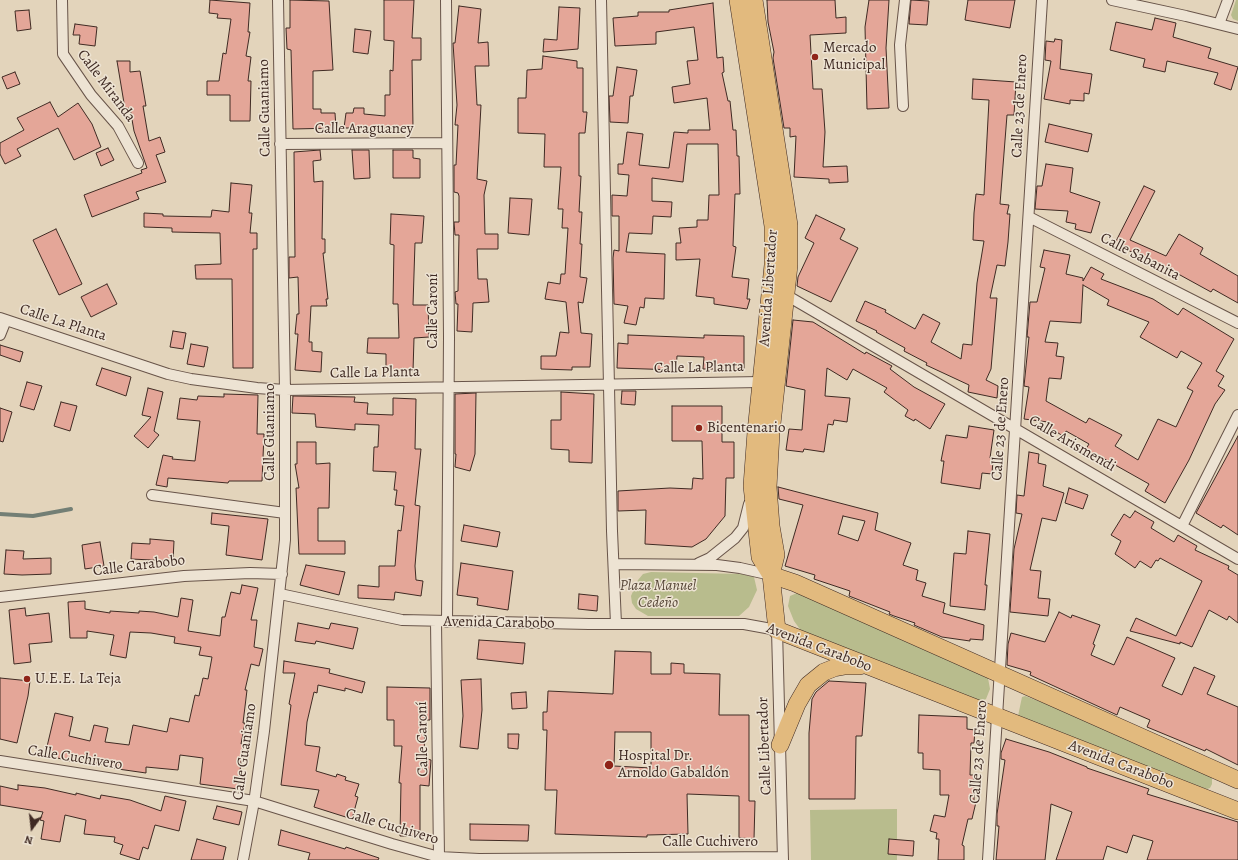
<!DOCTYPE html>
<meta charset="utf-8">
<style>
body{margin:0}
#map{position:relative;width:1238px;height:860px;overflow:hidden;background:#e3d4bb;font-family:Alegreya,serif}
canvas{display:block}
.north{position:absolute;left:12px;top:808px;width:40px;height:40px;-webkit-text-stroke:3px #ede3d3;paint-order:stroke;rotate:195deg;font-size:11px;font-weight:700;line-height:16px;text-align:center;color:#3f2a23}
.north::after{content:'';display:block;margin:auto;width:14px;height:18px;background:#3f2a23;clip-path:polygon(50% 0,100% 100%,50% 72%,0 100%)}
</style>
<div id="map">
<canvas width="1238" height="860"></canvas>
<div class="north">N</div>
</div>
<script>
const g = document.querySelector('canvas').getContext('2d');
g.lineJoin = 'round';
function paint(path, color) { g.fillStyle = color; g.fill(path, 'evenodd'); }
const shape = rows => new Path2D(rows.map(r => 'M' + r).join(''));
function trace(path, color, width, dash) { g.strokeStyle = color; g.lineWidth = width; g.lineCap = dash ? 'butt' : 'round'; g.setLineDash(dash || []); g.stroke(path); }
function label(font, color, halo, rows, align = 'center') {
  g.font = font + ' Alegreya,serif'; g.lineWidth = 3; g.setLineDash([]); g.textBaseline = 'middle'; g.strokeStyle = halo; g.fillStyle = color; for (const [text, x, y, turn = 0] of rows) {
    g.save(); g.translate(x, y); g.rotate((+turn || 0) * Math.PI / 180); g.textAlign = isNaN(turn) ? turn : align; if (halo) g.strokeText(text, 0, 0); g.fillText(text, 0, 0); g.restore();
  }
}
paint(shape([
 [1236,0,1238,0,1238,21,1233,19,1231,15],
 [651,572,742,574,754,577,757,590,749,607,739,616,648,616,636,609,632,603,631,596,638,580,643,574],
 [797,593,988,678,990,689,986,699,981,702,802,632,794,621,788,606,790,596],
 [1025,696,1060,709,1212,777,1212,784,1210,788,1207,789,1191,785,1018,716,1022,697],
 [897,809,897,860,811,860,810,810]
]), '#b8bc8d');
trace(shape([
 [0,514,33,516,71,509]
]), '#737f75', 4);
const building = shape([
 [210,0,250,3,248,32,250,32,246,56,251,57,248,81,251,81,250,121,230,121,230,95,207,95,207,81,219,81,223,53,226,54,231,19,217,18,218,14,209,13,210,0],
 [290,0,329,1,333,70,313,71,313,109,321,109,321,113,335,113,336,128,293,129,291,50,287,49,286,28,290,28,290,0],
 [384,0,414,0,412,38,421,38,421,60,412,60,413,128,344,128,346,113,353,113,354,108,364,108,364,114,385,116,385,95,390,95,390,70,393,71,394,41,384,40,384,0],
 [767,0,835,0,836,18,846,17,846,33,810,35,813,89,822,89,825,132,823,167,847,166,848,182,829,183,829,179,794,177,796,136,790,137,790,128,784,128,773,58,774,52,768,22,767,0],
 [869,0,889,0,886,48,889,108,867,109,865,27,869,0],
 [911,0,929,1,927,25,909,24,911,0],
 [968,0,1015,0,1010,28,965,20,968,0],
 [713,3,717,58,723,57,724,72,722,73,728,101,730,101,733,130,736,130,737,156,739,156,740,194,735,194,733,246,736,247,732,277,749,279,747,299,750,299,747,309,714,304,714,298,696,296,700,259,676,260,676,243,681,243,679,228,697,227,697,220,708,220,709,195,719,195,718,144,687,144,683,182,652,178,652,201,672,202,671,217,653,216,652,234,629,233,626,252,665,254,664,299,645,298,644,308,640,307,636,325,624,323,628,306,614,304,613,258,614,250,619,251,619,216,612,216,612,195,627,196,629,175,618,174,618,164,623,164,627,132,643,134,639,165,669,168,674,132,688,133,688,130,710,130,707,98,674,103,672,87,690,84,687,61,698,60,694,27,656,32,656,44,615,46,613,18,638,16,638,12,669,12,669,10,713,3],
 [459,6,481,9,478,43,488,42,489,66,475,66,477,105,481,105,477,179,487,181,484,195,485,234,498,234,498,249,477,249,478,279,487,279,489,302,473,303,472,332,457,331,458,304,456,304,455,292,458,291,459,235,455,235,454,222,459,222,459,196,458,193,454,192,454,165,456,165,458,125,455,125,457,105,453,43,455,43,459,6],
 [559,7,580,8,578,49,543,52,544,39,557,40,559,7],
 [29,10,31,29,17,31,15,11,29,10],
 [1155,18,1176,23,1173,37,1211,48,1208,58,1238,67,1231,90,1214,84,1218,73,1167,61,1165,72,1143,67,1145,59,1110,50,1116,22,1152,30,1155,18],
 [75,24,97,27,95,46,79,44,80,35,73,35,75,24],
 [355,29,371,31,368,54,353,52,355,29],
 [1055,39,1062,40,1060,69,1092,74,1089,94,1084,93,1084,101,1070,100,1070,104,1044,99,1051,61,1045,60,1046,41,1054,42,1055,39],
 [543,56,577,61,577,68,583,68,583,112,587,112,585,133,579,133,579,176,581,176,579,212,582,212,580,244,582,244,580,277,587,278,583,303,578,302,581,333,592,334,590,367,572,367,572,370,541,369,541,356,556,356,560,332,569,333,566,302,545,299,548,282,560,284,561,274,565,274,568,228,562,228,563,209,558,209,561,167,544,167,545,134,518,133,518,98,526,98,527,70,542,69,543,56],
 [117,61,130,61,130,72,140,71,146,106,143,106,149,141,160,137,165,152,156,155,166,182,136,192,139,199,92,217,84,195,142,173,141,170,147,168,134,131,130,108,125,109,117,61],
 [617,67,637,70,633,96,630,96,628,123,610,122,609,96,613,96,617,67],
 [15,72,20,84,7,89,2,77,15,72],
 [973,79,1016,82,1014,115,1007,115,1000,204,1009,205,1007,214,1010,214,1008,242,1005,266,997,265,990,298,997,298,991,369,986,380,998,386,997,398,968,392,969,385,926,365,927,363,904,351,905,348,876,332,877,331,856,321,865,301,886,310,885,312,915,329,923,314,940,323,931,342,961,359,963,344,972,345,977,283,984,241,973,240,974,213,976,194,984,195,989,100,972,99,973,79],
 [50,102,58,117,78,103,92,124,101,147,74,160,58,128,17,149,21,156,5,164,0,154,0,143,24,130,17,118,50,102],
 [1049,124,1092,134,1088,152,1045,142,1049,124],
 [108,148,114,160,101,166,96,153,108,148],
 [320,150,321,160,313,161,314,182,323,181,322,239,325,239,325,253,323,253,328,299,326,299,327,306,311,306,309,342,312,342,312,351,322,352,321,372,295,370,298,334,295,334,297,314,299,314,298,277,289,278,289,257,295,257,294,152,320,150],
 [352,150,369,150,370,178,354,179,352,150],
 [393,150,413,150,413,158,420,159,420,178,393,178,393,150],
 [1046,164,1073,168,1070,192,1100,202,1091,233,1075,229,1076,224,1066,222,1068,211,1035,209,1037,186,1042,186,1046,164],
 [231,183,252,185,249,213,252,213,250,233,257,233,257,249,253,249,253,368,233,368,232,279,196,279,195,265,221,264,220,233,172,232,172,228,144,227,144,213,163,214,163,216,211,217,212,210,229,212,231,183],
 [1144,186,1155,191,1130,240,1166,256,1179,234,1203,248,1200,254,1238,276,1238,303,1213,289,1211,292,1160,264,1125,249,1124,252,1113,247,1144,186],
 [510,198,532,199,529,235,508,233,510,198],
 [391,214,424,216,422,243,415,243,413,305,428,305,429,337,414,338,413,371,386,371,386,354,367,353,368,338,399,338,398,304,393,304,394,245,390,244,391,214],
 [816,215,845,229,840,239,858,248,831,302,797,286,798,277,814,243,805,238,816,215],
 [56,229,82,284,59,295,33,240,56,229],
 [1044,250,1070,255,1066,274,1083,278,1083,281,1091,267,1104,274,1101,279,1153,299,1178,315,1183,308,1234,339,1216,371,1224,376,1218,386,1225,390,1215,404,1189,460,1165,503,1145,491,1149,484,1101,457,1099,460,1084,452,1089,444,1066,431,1063,436,1055,431,1052,437,1043,432,1048,422,1024,419,1029,387,1024,386,1029,337,1027,337,1030,302,1037,302,1045,268,1040,267,1044,250],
 [1083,285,1109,300,1107,305,1149,322,1140,337,1177,358,1181,351,1202,363,1187,388,1193,391,1176,427,1158,419,1138,460,1115,446,1122,435,1089,418,1086,423,1046,401,1049,378,1061,379,1064,357,1056,356,1058,343,1045,342,1050,321,1081,323,1083,285],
 [107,284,117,304,91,317,81,297,107,284],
 [793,320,813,322,865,354,866,352,892,366,890,369,914,387,945,404,930,429,915,419,914,421,905,416,908,410,884,392,887,388,853,369,847,380,827,368,825,396,850,398,847,422,834,420,833,425,828,424,824,452,804,449,803,452,786,450,789,429,802,430,805,390,786,386,793,320],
 [173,331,186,333,183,349,170,347,173,331],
 [628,335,704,338,704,335,744,336,744,369,703,369,704,357,677,356,676,370,617,368,618,343,628,344,628,335],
 [191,344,208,347,204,367,187,364,191,344],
 [0,345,23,352,20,362,0,355,0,345],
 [102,368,131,377,126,396,96,385,102,368],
 [27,382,42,386,34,410,20,406,27,382],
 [148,388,163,392,154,431,159,435,148,448,134,436,151,417,142,415,148,388],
 [622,391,636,391,635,405,621,404,622,391],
 [561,392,594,394,592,463,569,462,569,450,551,449,551,420,561,420,561,392],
 [476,393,475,454,470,471,455,467,456,454,455,454,455,394,476,393],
 [224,394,258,395,257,434,264,434,262,481,229,481,228,483,168,478,167,487,156,485,163,455,173,457,172,459,195,461,200,421,177,419,180,398,197,400,198,396,224,397,224,394],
 [293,396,355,397,354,402,368,403,367,414,393,415,393,398,416,399,415,449,421,449,415,505,420,506,415,566,416,580,423,581,421,596,395,592,394,600,358,598,358,585,379,587,379,566,395,566,398,530,401,531,404,506,395,505,397,490,394,490,396,472,373,471,374,447,378,447,379,425,355,424,355,430,316,427,315,414,292,413,293,396],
 [61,402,77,406,70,431,54,426,61,402],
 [672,406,722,406,722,442,734,442,734,478,726,478,725,516,706,539,692,547,645,544,646,510,618,511,618,491,670,488,692,489,693,478,703,479,702,441,672,441,672,406],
 [0,408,12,412,3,442,0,441,0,408],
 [969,426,994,430,990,458,993,459,992,474,982,473,980,489,941,483,944,461,941,461,946,435,967,438,969,426],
 [1238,436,1238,535,1223,525,1221,528,1196,513,1238,436],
 [297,442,316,442,316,464,330,463,329,508,318,508,318,541,345,541,345,554,299,554,296,488,299,488,295,464,297,464,297,442],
 [1029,452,1039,454,1038,463,1046,465,1043,486,1064,493,1056,521,1042,518,1030,570,1041,571,1038,598,1050,599,1048,616,1010,612,1014,549,1022,514,1016,513,1017,495,1024,496,1029,452],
 [778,487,878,513,875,530,911,543,903,565,918,570,916,580,926,583,922,596,945,603,943,613,984,625,983,640,970,639,970,641,942,637,914,625,915,623,894,616,889,614,890,612,849,596,850,591,814,579,815,575,785,566,803,505,779,499,778,487],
 [843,516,865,521,858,541,838,534,843,516],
 [1069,488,1088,495,1083,509,1065,503,1069,488],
 [1135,511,1154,522,1151,528,1174,542,1178,535,1197,546,1195,550,1229,566,1228,569,1238,575,1238,623,1229,616,1227,620,1209,610,1192,647,1180,642,1180,644,1130,631,1136,618,1176,636,1202,581,1160,558,1158,561,1156,560,1151,568,1140,561,1135,568,1115,554,1121,541,1111,535,1124,514,1130,518,1135,511],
 [212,513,268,519,262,560,226,555,229,526,211,524,212,513],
 [464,525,500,532,497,547,461,541,464,525],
 [968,531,990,534,985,585,987,585,985,610,950,606,954,553,966,554,968,531],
 [150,539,174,541,173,561,131,559,132,543,150,544,150,539],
 [100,542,104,566,85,569,82,545,100,542],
 [6,550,24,551,23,559,51,558,51,574,22,575,4,574,6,550],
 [461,563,513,571,508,610,477,605,478,598,457,595,461,563],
 [306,565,345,572,339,595,300,585,306,565],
 [242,585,258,588,251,620,257,620,254,647,263,649,259,666,251,664,245,690,247,690,243,723,245,723,241,744,243,744,238,789,200,784,203,758,180,755,178,770,146,767,146,773,118,769,71,756,70,761,45,755,55,713,73,717,69,736,90,741,94,725,108,728,105,742,129,745,133,725,167,732,170,718,189,722,195,695,199,696,203,678,208,679,212,657,199,655,201,647,174,643,175,637,151,633,130,632,126,658,110,655,114,635,87,631,87,638,70,638,68,602,85,601,85,609,110,613,110,611,139,613,139,611,154,612,178,617,181,598,193,600,188,631,220,636,222,617,225,617,231,592,240,594,242,585],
 [579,594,598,596,597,611,578,609,579,594],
 [25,608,26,616,49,613,52,642,29,644,31,662,14,664,9,610,25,608],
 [1059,612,1071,618,1072,615,1100,625,1093,644,1095,645,1091,655,1114,665,1127,637,1175,658,1162,686,1182,695,1194,667,1215,676,1207,694,1238,707,1238,765,1206,749,1205,751,1147,727,1150,720,1120,707,1117,715,1030,675,1031,672,1007,665,1008,644,1011,633,1045,642,1059,612],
 [298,623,329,629,331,623,358,628,353,649,316,641,315,644,295,641,298,623],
 [479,640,525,643,523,664,477,659,479,640],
 [615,651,651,652,651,674,671,674,671,663,684,664,684,673,720,674,719,715,749,715,749,801,755,801,754,839,739,838,739,796,687,794,688,834,647,835,647,837,555,834,557,790,545,790,547,730,543,730,543,712,547,712,548,691,613,694,615,651],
 [615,732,651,732,651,768,614,766,615,732],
 [284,661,330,669,329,673,365,682,362,693,345,688,345,691,318,685,317,693,314,692,307,722,305,745,320,747,316,771,336,777,337,774,346,777,345,780,359,784,355,796,358,797,352,819,314,807,319,790,281,785,291,705,289,704,295,673,283,673,284,661],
 [0,678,30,681,28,696,17,743,0,739,0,678],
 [481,679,482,710,478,749,460,747,463,716,461,680,481,679],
 [829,681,866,683,862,736,856,736,855,799,809,799,809,733,812,699,816,692,829,681],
 [387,687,430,688,430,720,425,720,424,758,431,760,429,786,420,785,420,836,400,836,401,783,399,783,402,746,394,746,394,720,387,720,387,687],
 [526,692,527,708,512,709,511,693,526,692],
 [919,715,967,717,967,729,975,730,974,743,971,743,970,775,974,775,974,801,976,802,972,819,968,819,962,845,964,846,964,860,938,860,939,839,936,839,937,833,930,831,934,815,945,817,949,795,940,795,940,770,923,769,923,753,918,753,919,715],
 [508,734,519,734,518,749,508,748,508,734],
 [1006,739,1049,752,1087,767,1087,768,1149,789,1147,794,1238,822,1238,860,1147,860,1153,841,1133,835,1127,853,1107,846,1103,860,1056,860,1072,812,1051,804,1045,860,996,860,999,826,997,826,997,814,1005,760,1001,759,1001,753,1006,739],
 [18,785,45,788,76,795,76,793,100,799,101,795,130,800,161,811,165,796,186,801,179,831,155,825,148,849,143,847,139,860,120,854,123,845,114,842,115,837,84,834,86,820,65,815,60,842,41,839,44,821,40,820,43,812,0,805,0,786,18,790,18,785],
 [217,806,242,812,239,825,213,819,217,806],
 [470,824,529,825,528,841,470,840,470,824],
 [281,830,345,849,346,847,379,858,378,860,308,860,310,853,278,845,281,830],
 [197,839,226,847,223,860,191,860,197,839],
 [889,839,914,841,913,856,888,854,889,839]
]);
paint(building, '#e4a698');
trace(building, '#3f2a23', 1);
const minor = shape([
 [62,0,63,54,91,95,118,126,138,163],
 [446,0,449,337,447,622],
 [601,0,612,531,616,624],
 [1112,0,1186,16,1238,29],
 [1219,24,1228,0],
 [903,106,900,45,905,0],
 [280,144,447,143],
 [1029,217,1238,323],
 [786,295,1238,559],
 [0,318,168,374,191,379,257,388,285,390,761,382],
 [0,335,6,320],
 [152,495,285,513],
 [1182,526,1238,415],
 [699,563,710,558,735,538,743,528,749,504],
 [614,564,717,565,740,568,771,575],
 [280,594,402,620,589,624,744,624,777,630,783,860],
 [0,597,184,576,250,573,282,574],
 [436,622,439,857],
 [0,761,254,801,392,844,439,857,479,859,783,857],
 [243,860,255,796,264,731,285,540,285,390,278,0],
 [988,860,1042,0]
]);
const trunk = shape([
 [738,0,773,226,773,265,756,432,752,486,760,557,771,575],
 [754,0,789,225,789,265,771,433,768,487,771,526,776,555,771,575,777,630,1238,811],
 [771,575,795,583,1238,780],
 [780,745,797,704,808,685,824,672,834,668,845,666,860,666]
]);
trace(minor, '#685449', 12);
trace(trunk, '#3f2a23', 18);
trace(minor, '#ede3d3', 10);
trace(trunk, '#e2ba7e', 17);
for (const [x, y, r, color] of [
 [815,57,4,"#8f2418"],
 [699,428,4,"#8f2418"],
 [27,679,4,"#8f2418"],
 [609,765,5,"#8f2418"]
]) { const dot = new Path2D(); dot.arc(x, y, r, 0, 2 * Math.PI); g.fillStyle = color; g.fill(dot); trace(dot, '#ede3d3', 1.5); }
label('15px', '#3f2a23', '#ede3d3', [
 ["Mercado",823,48],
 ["Municipal",823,65],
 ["Bicentenario",707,428],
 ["U.E.E. La Teja",35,679],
 ["Hospital Dr.",618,756],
 ["Arnoldo Gabaldón",618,773]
], 'left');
label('15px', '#3f2a23', '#ede3d3', [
 ["Calle Miranda",106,86,53],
 ["Calle 23 de Enero",1020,106,-87],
 ["Calle Guaniamo",265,108,-91],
 ["Calle Araguaney",364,129],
 ["Calle Sabanita",1140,257,27],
 ["Avenida Libertador",769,288,-86],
 ["Calle Caroní",433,311,-90],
 ["Calle La Planta",63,323,18],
 ["Calle La Planta",699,368,-1],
 ["Calle La Planta",375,373,-1],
 ["Calle 23 de Enero",1001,429,-86],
 ["Calle Guaniamo",270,432,-90],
 ["Calle Arismendi",1072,444,30],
 ["Calle Carabobo",139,566,-7],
 ["Avenida Carabobo",499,623,1],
 ["Avenida Carabobo",819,648,21],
 ["Calle Caroní",423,739,-91],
 ["Calle Libertador",765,746,-92],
 ["Calle Guaniamo",245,752,-82],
 ["Calle 23 de Enero",979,752,-86],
 ["Calle Cuchivero",75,758,9],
 ["Avenida Carabobo",1121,765,21],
 ["Calle Cuchivero",392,827,16],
 ["Calle Cuchivero",710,842]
]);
label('italic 15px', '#574738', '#ede3d3', [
 ["Plaza Manuel",658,586],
 ["Cedeño",658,603]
]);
</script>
